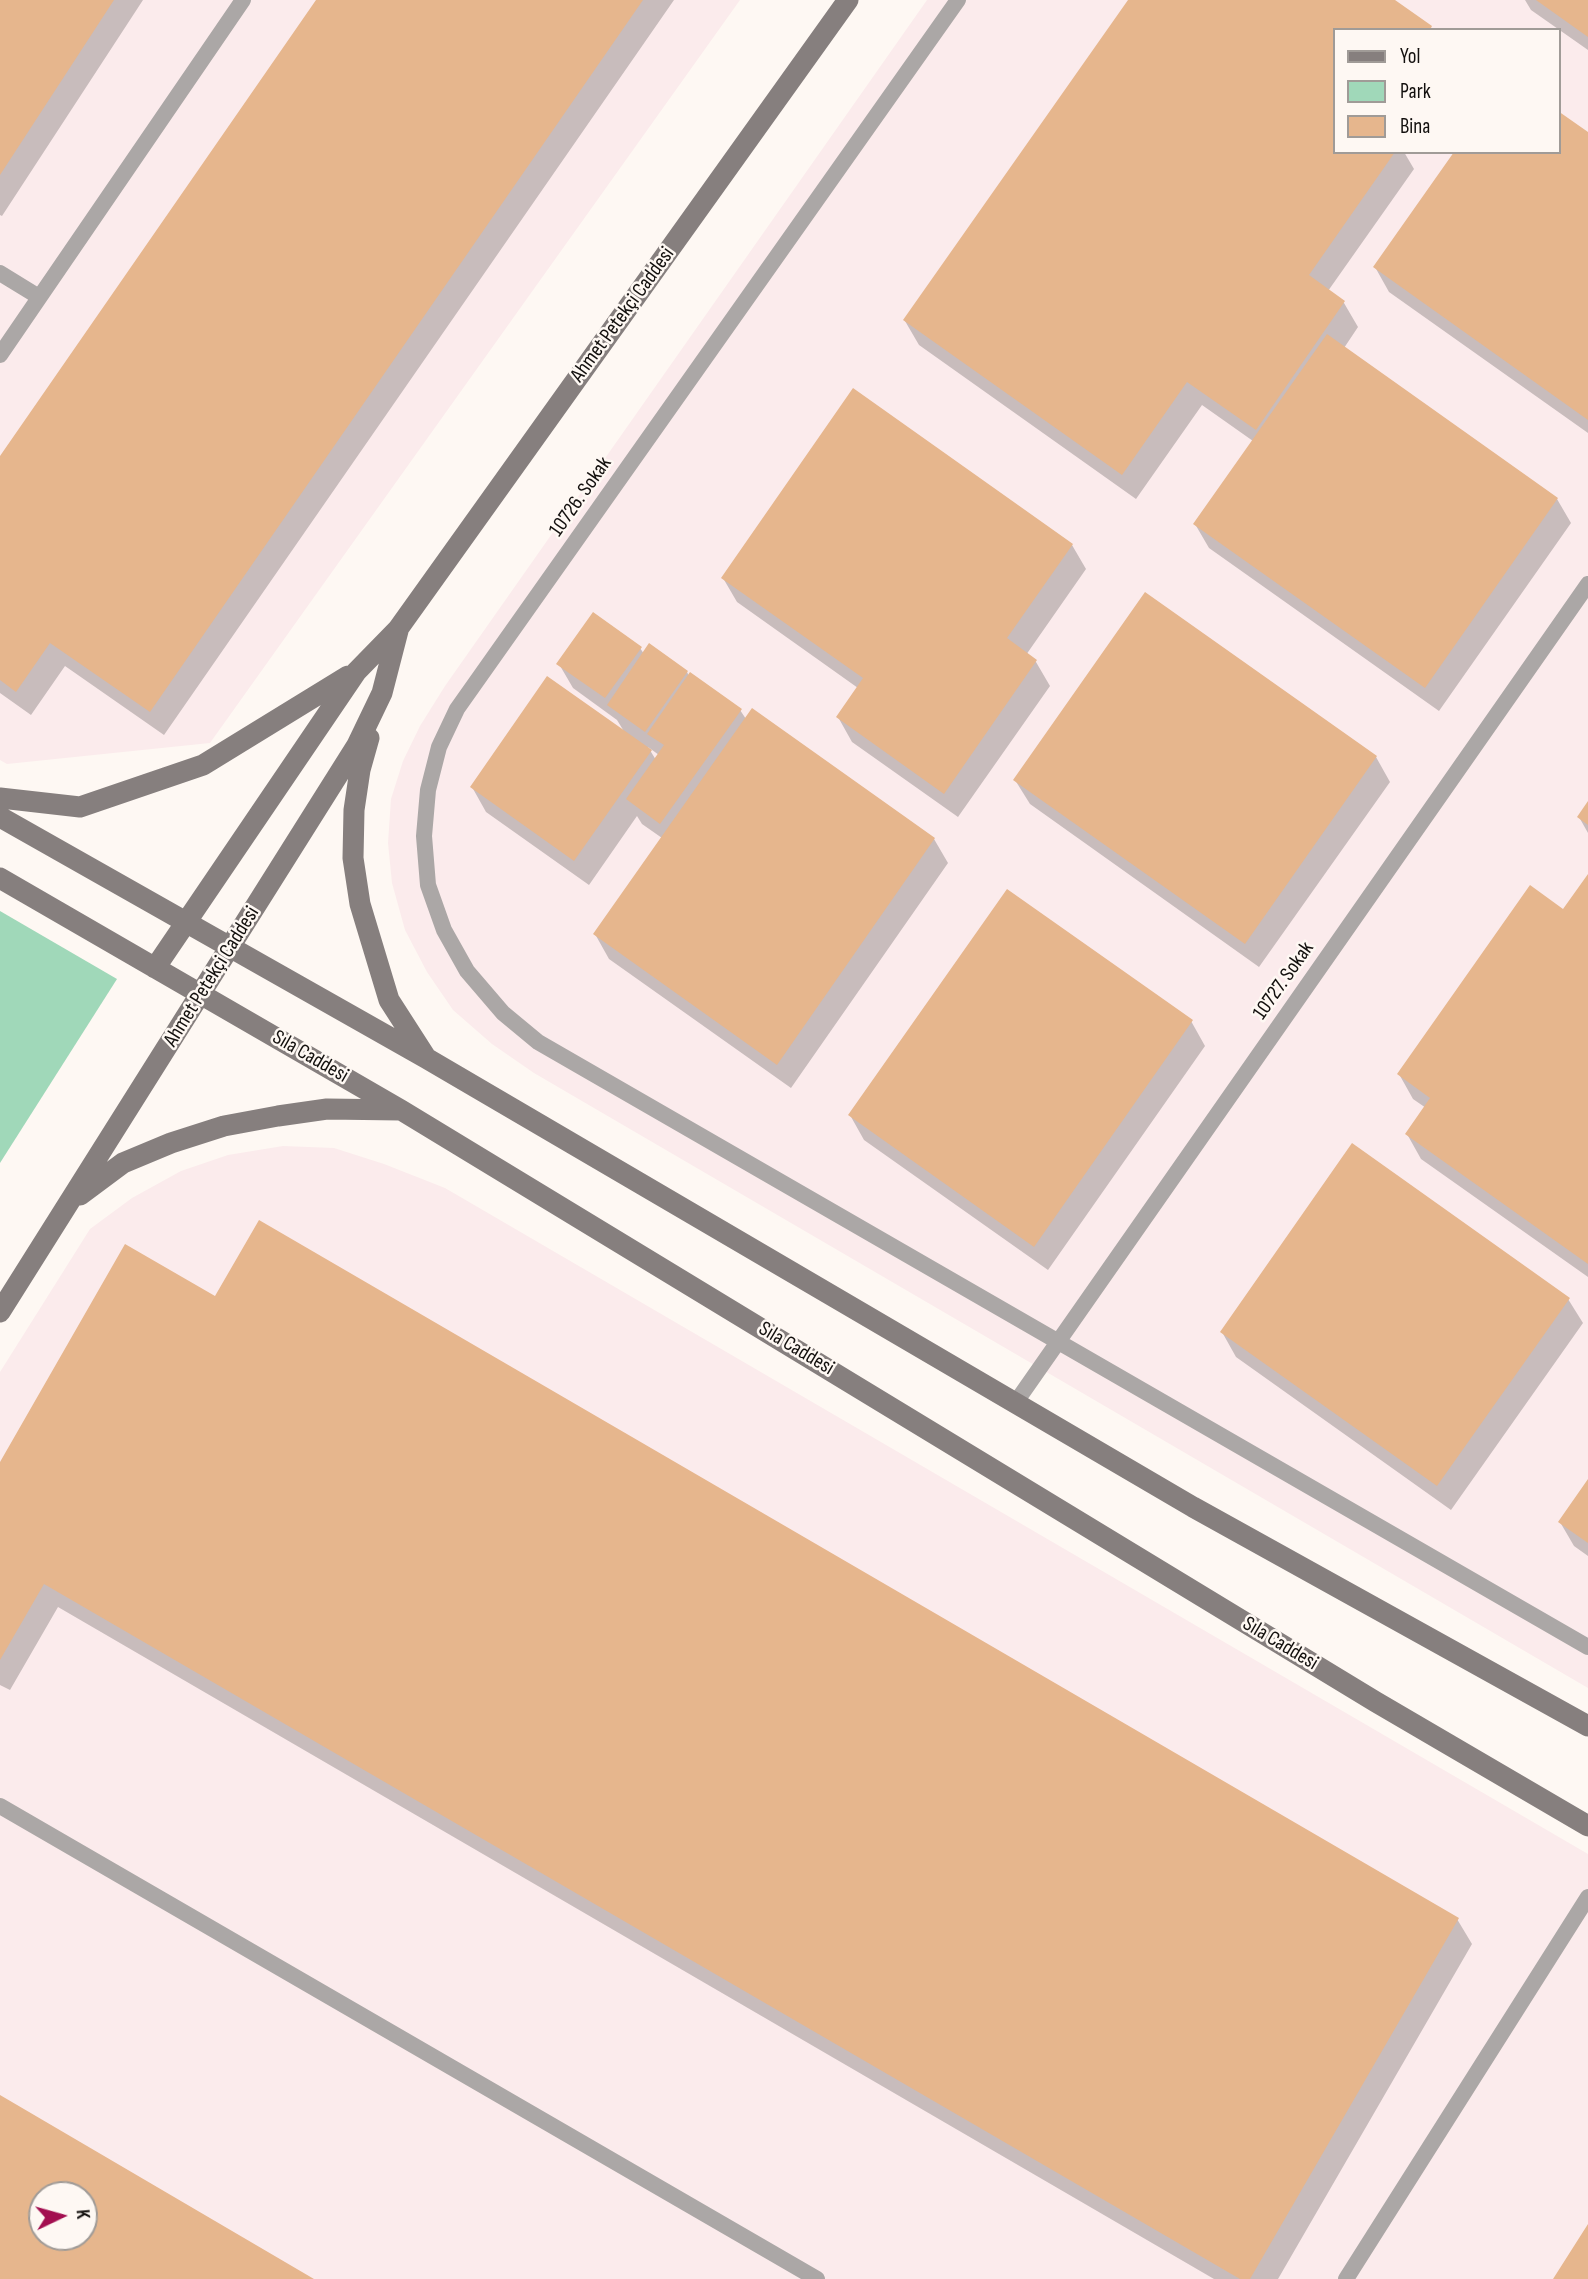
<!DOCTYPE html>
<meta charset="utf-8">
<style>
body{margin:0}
#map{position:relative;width:1588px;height:2279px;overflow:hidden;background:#fef8f3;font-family:"Sofia Sans Condensed",sans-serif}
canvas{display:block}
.legend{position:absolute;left:1333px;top:28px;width:228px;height:126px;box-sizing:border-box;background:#fef8f3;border:2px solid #a09b97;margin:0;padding:9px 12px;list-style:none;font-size:21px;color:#13100e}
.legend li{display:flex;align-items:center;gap:14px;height:35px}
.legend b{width:35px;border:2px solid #a09b97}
.north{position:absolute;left:28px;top:2181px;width:70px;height:70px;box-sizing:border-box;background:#fef8f3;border:2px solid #a09b97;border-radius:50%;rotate:85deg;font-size:19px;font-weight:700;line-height:28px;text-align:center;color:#13100e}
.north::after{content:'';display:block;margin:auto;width:24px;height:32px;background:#a30f50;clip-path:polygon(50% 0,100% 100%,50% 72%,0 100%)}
</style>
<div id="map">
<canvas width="1588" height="2279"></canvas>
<ul class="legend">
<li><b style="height:9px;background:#867f7e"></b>Yol</li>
<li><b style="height:19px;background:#a0d8b9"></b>Park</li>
<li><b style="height:19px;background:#e6b68d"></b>Bina</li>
</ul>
<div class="north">K</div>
</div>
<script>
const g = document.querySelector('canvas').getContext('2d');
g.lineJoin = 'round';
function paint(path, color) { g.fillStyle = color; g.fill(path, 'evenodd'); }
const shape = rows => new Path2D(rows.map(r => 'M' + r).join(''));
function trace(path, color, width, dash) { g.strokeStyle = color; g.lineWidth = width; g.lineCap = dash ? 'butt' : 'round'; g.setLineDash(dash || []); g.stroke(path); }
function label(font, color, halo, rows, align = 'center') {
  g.font = font + ' "Sofia Sans Condensed",sans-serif'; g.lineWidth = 5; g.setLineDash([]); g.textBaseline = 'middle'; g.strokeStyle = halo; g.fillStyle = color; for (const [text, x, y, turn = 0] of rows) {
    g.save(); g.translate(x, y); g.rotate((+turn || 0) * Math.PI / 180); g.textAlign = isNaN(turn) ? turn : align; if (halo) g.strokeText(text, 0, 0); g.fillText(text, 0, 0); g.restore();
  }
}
paint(shape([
 [0,0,740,0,210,743,7,764,0,760],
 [927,0,1588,0,1588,1688,534,1073,492,1044,453,1010,427,972,405,930,392,883,388,843,391,799,403,761,420,726,445,686],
 [1334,30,1558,30,1558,152,1334,152],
 [283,1146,334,1148,384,1164,445,1188,1588,1854,1588,2279,0,2279,0,1372,90,1229,132,1198,181,1171,228,1155],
 [42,2195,84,2195,84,2237,42,2237]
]), '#fbebec');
paint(shape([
 [0,911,117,979,0,1163]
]), '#a0d8b9');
paint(shape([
 [0,0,143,0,2,216,0,215],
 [318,0,674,0,164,735,65,666,31,715,0,693,0,459],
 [1130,0,1392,0,1432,30,1334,30,1334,152,1404,152,1414,169,1328,291,1344,303,1358,327,1344,348,1557,499,1571,523,1439,711,1209,548,1195,524,1253,441,1202,405,1136,499,919,345,905,321],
 [1525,0,1588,0,1588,50,1531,10],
 [1588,135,1588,433,1389,292,1375,267],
 [1072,545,1086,569,1026,655,1036,662,1050,686,958,817,852,742,838,717,858,688,737,602,723,578],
 [640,648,644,654,687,672,689,676,740,710,746,719,934,839,948,863,791,1088,609,959,595,934,662,838,642,824,637,816,589,885,486,812,472,787,625,733,617,720,573,688,559,664],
 [648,747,659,755,656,760],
 [1376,757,1390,782,1259,967,1030,804,1015,780],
 [1588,804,1588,833,1579,817],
 [1588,877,1588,1277,1421,1159,1407,1134,1426,1108,1413,1099,1399,1074,1564,911],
 [1191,1021,1205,1046,1048,1270,864,1140,850,1115],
 [216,1299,1457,1919,1472,1944,1278,2279,1214,2279,58,1607,10,1690,0,1685,0,1466],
 [1568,1299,1583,1323,1451,1510,1236,1357,1222,1332],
 [1588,1482,1588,1556,1574,1546,1560,1522]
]), '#0003');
paint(shape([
 [0,0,114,0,0,175],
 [316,0,643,0,150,712,50,643,16,692,0,680,0,456],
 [1128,0,1395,0,1432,26,1430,30,1334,30,1334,152,1395,152,1309,275,1345,301,1256,430,1187,382,1122,475,903,320],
 [1536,0,1588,0,1588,37],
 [1558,111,1588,132,1588,420,1373,267,1454,152,1558,152],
 [1327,334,1558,498,1425,688,1193,524],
 [853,388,1073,544,1007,638,1037,660,944,794,836,717,863,678,721,578],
 [1145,592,1377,756,1245,944,1013,780],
 [593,612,642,647,605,698,556,664],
 [649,643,688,671,645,732,607,705],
 [690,672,742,709,660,824,626,799,664,745,647,734],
 [547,676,652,750,574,861,470,787],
 [752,708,935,838,777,1065,593,934],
 [1588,801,1588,825,1577,817],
 [1588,874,1588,1264,1405,1134,1430,1098,1397,1074,1530,885,1563,909],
 [1007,889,1193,1020,1034,1247,848,1115],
 [1352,1143,1570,1298,1437,1486,1220,1332],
 [259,1220,1459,1918,1250,2279,1240,2279,44,1584,0,1660,0,1462,125,1244,215,1296],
 [1588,1479,1588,1543,1558,1522],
 [0,2095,314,2279,0,2279],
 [42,2195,84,2195,84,2237,42,2237],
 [1588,2224,1588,2279,1553,2279]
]), '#e6b68d');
trace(shape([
 [958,0,457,709,439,747,428,790,424,836,428,885,444,930,467,971,503,1013,538,1042,1588,1647],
 [0,273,39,297],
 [0,355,243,0],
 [1016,1402,1588,584],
 [0,1806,817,2279],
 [1346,2279,1588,1897]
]), '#aba7a6', 16);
trace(shape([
 [369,738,360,770,354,810,353,858,360,904,389,1000,425,1056],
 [0,798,80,807,203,765,348,676],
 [0,817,426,1058,1193,1507,1588,1726],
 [0,878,401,1110,1376,1702,1588,1826],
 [155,968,356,672,398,629,848,0],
 [80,1195,123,1163,171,1143,224,1126,278,1116,327,1109,400,1110],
 [0,1312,357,745,382,693,398,631]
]), '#867f7e', 21);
label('21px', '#13100e', '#fef8f3', [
 ["Ahmet Petekçi Caddesi",623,315,-54],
 ["10726. Sokak",581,497,-55],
 ["Ahmet Petekçi Caddesi",212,977,-58],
 ["10727. Sokak",1284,981,-55],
 ["Sıla Caddesi",310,1057,30],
 ["Sıla Caddesi",796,1349,31],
 ["Sıla Caddesi",1280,1644,31]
]);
</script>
